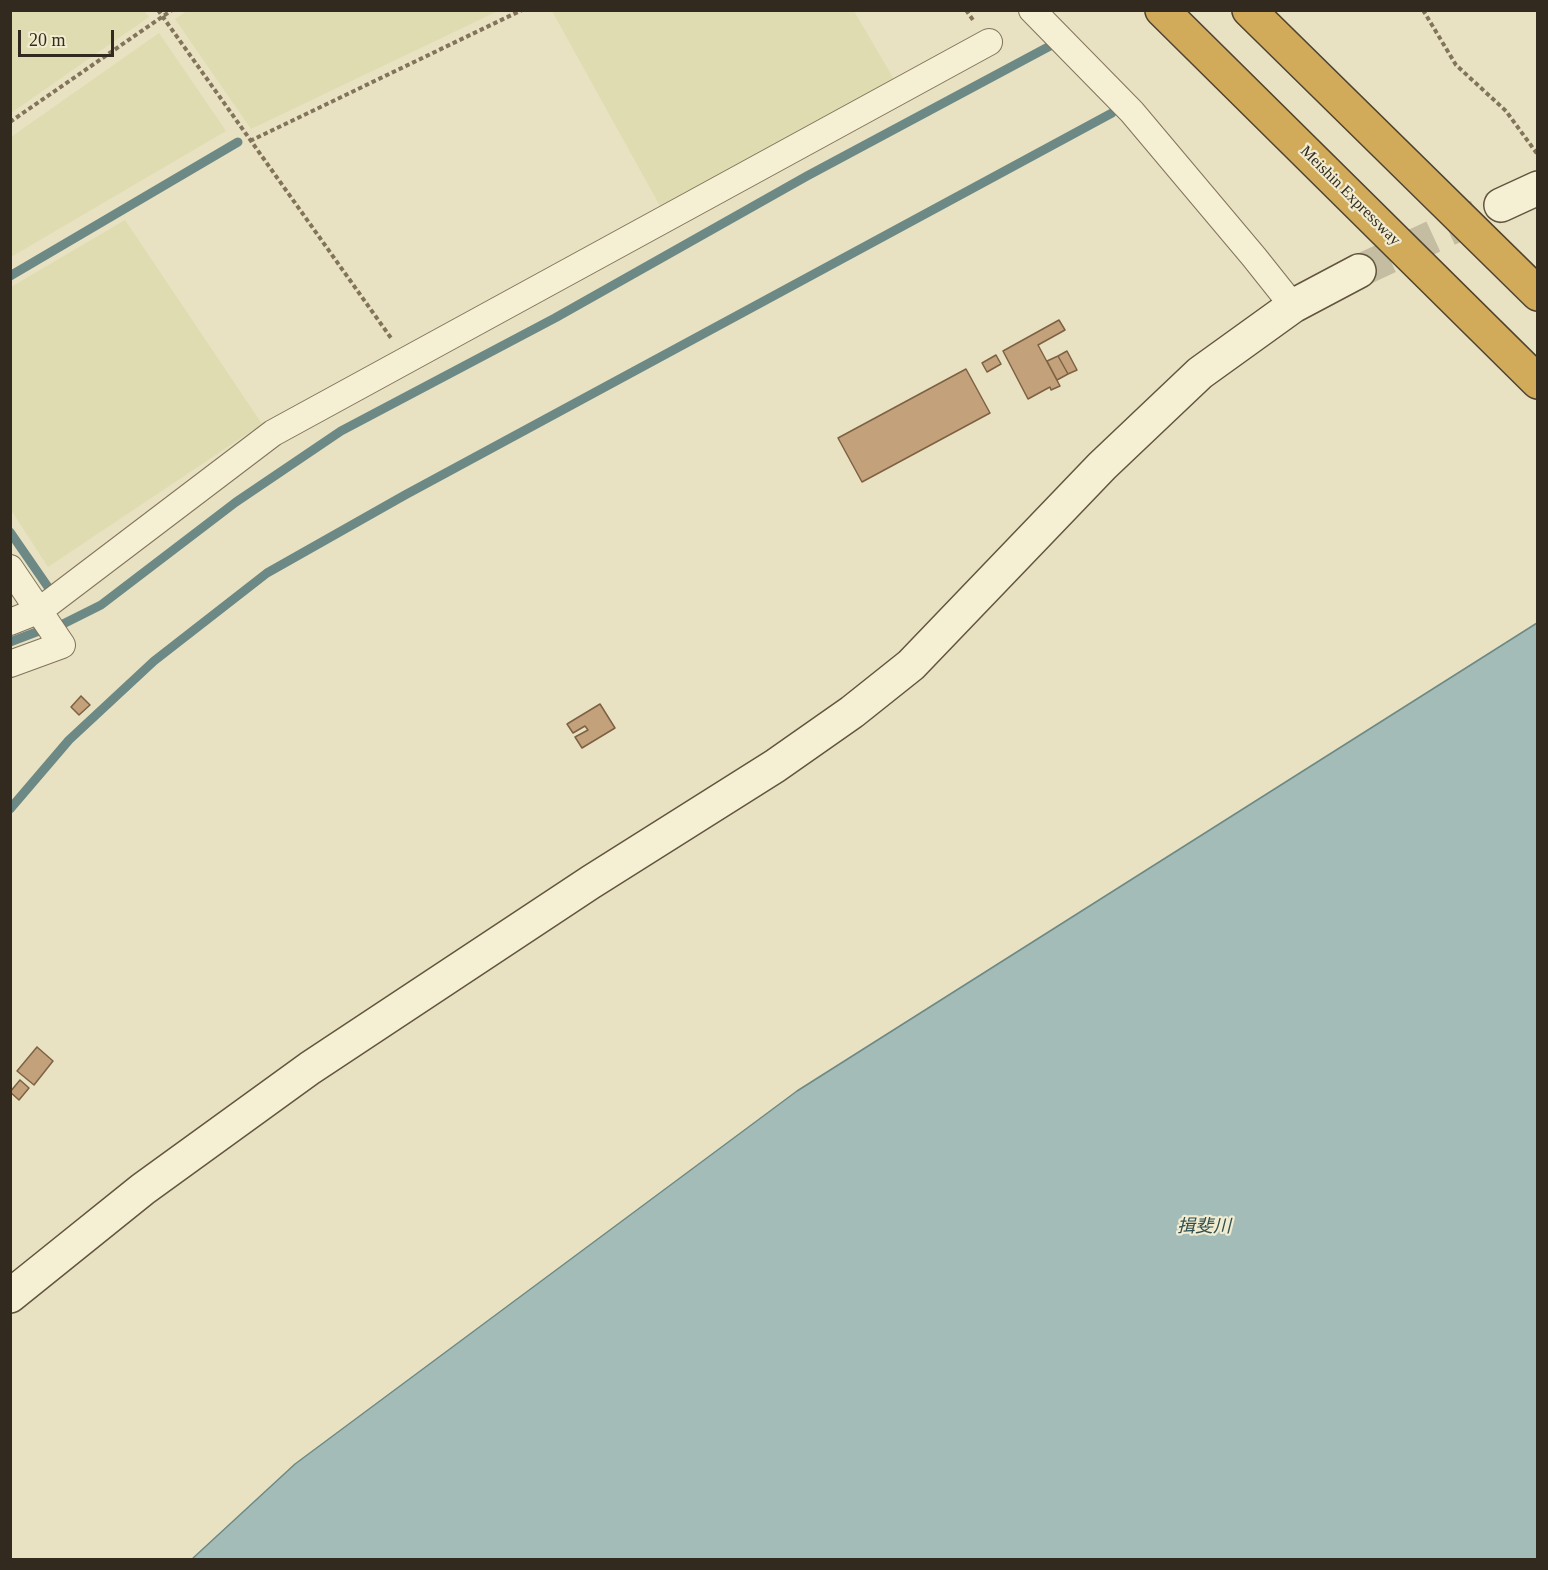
<!DOCTYPE html>
<meta charset="utf-8">
<style>
body{margin:0}
#map{position:relative;width:1548px;height:1570px;overflow:hidden;background:#e9e2c2;font-family:"Times New Roman",serif}
canvas{display:block}
.frame{position:absolute;inset:0;border:12px solid #322a1e;pointer-events:none}
.scale{position:absolute;left:18px;top:30px;width:96px;height:27px;box-sizing:border-box;border:3px solid #322a1e;border-top:0;padding-left:8px;font-size:18px;line-height:21px;white-space:nowrap;color:#322a1e;-webkit-text-stroke:4px #f1ecd0;paint-order:stroke}
</style>
<div id="map">
<canvas width="1548" height="1570"></canvas>
<div class="frame"></div>
<div class="scale">20 m</div>
</div>
<script>
const g = document.querySelector('canvas').getContext('2d');
g.lineJoin = 'round';
function paint(path, color) { g.fillStyle = color; g.fill(path, 'evenodd'); }
const shape = rows => new Path2D(rows.map(r => 'M' + r).join(''));
function trace(path, color, width, dash) { g.strokeStyle = color; g.lineWidth = width; g.lineCap = dash ? 'butt' : 'round'; g.setLineDash(dash || []); g.stroke(path); }
function label(font, color, halo, rows, align = 'center') {
  g.font = font + ' "Times New Roman","Noto Sans JP",serif'; g.lineWidth = 4.5; g.setLineDash([]); g.textBaseline = 'middle'; g.strokeStyle = halo; g.fillStyle = color; for (const [text, x, y, turn = 0] of rows) {
    g.save(); g.translate(x, y); g.rotate((+turn || 0) * Math.PI / 180); g.textAlign = isNaN(turn) ? turn : align; if (halo) g.strokeText(text, 0, 0); g.fillText(text, 0, 0); g.restore();
  }
}
paint(shape([
 [11,10,144,11,149,17,11,113],
 [187,11,187,10,498,11,251,129,175,19],
 [552,11,854,11,895,81,660,206],
 [159,33,226,131,11,257,11,137],
 [125,220,262,424,48,567,11,510,11,287]
]), '#dedcb0');
const water = shape([
 [1537,623,1537,1559,192,1559,295,1464,797,1091,1537,623]
]);
paint(water, '#a4bcb8');
trace(water, '#6c8985', 1.5);
trace(shape([
 [10,276,238,142],
 [10,532,48,587],
 [59,626,101,605,236,502,341,431,555,318,807,176,1050,46],
 [10,642,39,631],
 [10,809,69,740,154,661,267,573,405,495,1112,113]
]), '#6c8985', 9);
const building = shape([
 [1059,320,1065,330,1038,345,1060,386,1051,390,1050,387,1028,399,1003,351,1059,320],
 [1067,351,1077,370,1068,374,1058,356,1067,351],
 [996,355,1001,364,987,372,982,363,996,355],
 [1058,356,1068,374,1057,380,1047,361,1058,356],
 [966,369,990,413,862,482,838,438,966,369],
 [81,696,90,705,79,715,71,707,81,696],
 [600,704,615,728,582,748,575,737,588,730,585,726,573,733,567,724,600,704],
 [37,1047,53,1061,34,1085,17,1071,37,1047],
 [20,1080,29,1088,19,1100,10,1092,20,1080]
]);
paint(building, '#c3a27b');
trace(building, '#7d6143', 1.5);
trace(shape([
 [1359,271,1501,205]
]), '#c4bda1', 33, [33, 16]);
const street = shape([
 [1032,10,1132,112,1254,257,1293,306],
 [10,568,62,645,10,664],
 [10,622,40,610,273,433,989,42]
]);
const secondary = shape([
 [1501,205,1538,188],
 [10,1296,143,1189,310,1068,591,882,775,766,852,712,911,665,1102,466,1200,373,1293,306,1359,271]
]);
const highway = shape([
 [1162,10,1538,382],
 [1249,10,1538,294]
]);
trace(street, '#81745b', 28);
trace(secondary, '#62553e', 36);
trace(highway, '#4f422f', 36);
trace(shape([
 [158,10,391,338],
 [966,10,973,20],
 [1423,10,1456,65,1506,111,1538,155],
 [10,122,172,10],
 [250,141,522,10]
]), '#81745b', 4, [4.5, 3]);
trace(street, '#f5efd4', 26);
trace(secondary, '#f5efd4', 33);
trace(highway, '#d1ab5a', 33);
label('16px', '#322a1e', '#f1ecd0', [
 ["Meishin Expressway",1350,196,45]
]);
label('italic 18px', '#2e4e50', '#f1ecd0', [
 ["揖斐川",1204,1227]
]);
</script>
